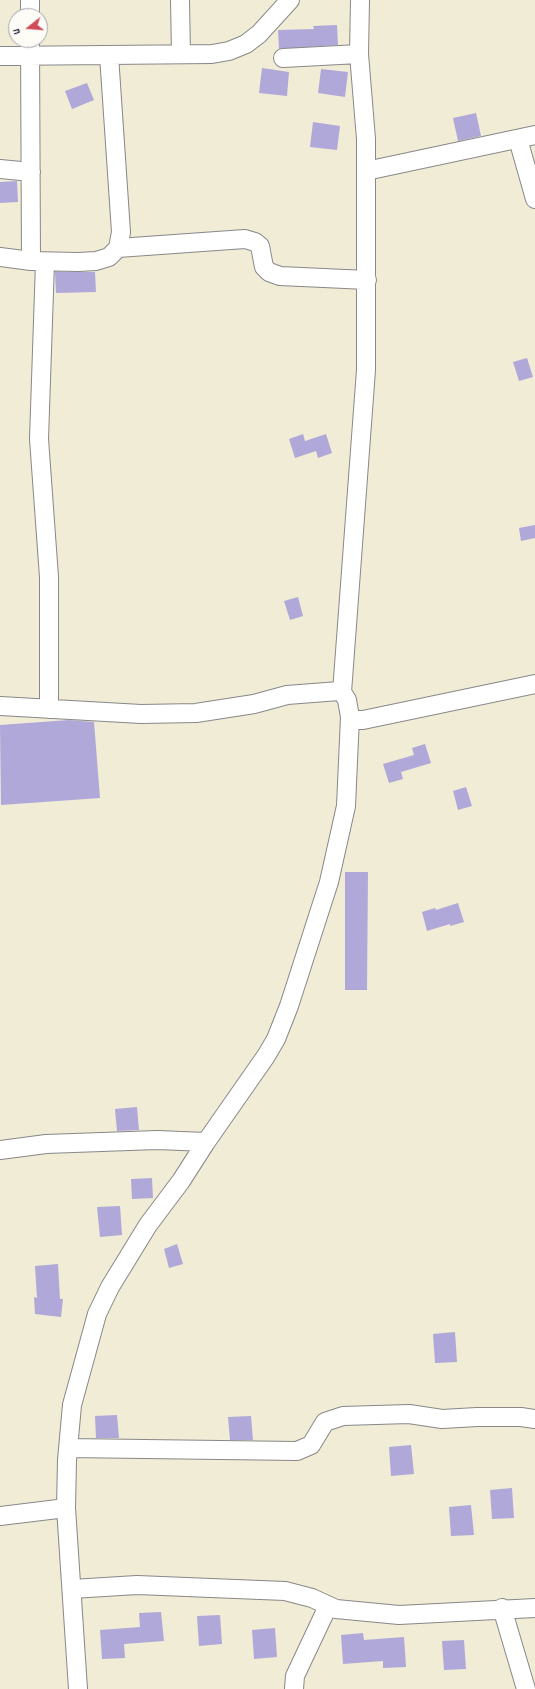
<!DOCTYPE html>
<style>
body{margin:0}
#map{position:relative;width:535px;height:1689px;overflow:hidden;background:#f0ecd6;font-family:Dekko,sans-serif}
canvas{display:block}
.north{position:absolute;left:8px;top:8px;width:40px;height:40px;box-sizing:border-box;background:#fdfcf7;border:1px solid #a5a5ac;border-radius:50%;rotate:253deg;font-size:11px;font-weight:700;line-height:16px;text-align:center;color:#22223b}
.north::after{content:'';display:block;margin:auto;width:14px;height:18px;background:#d1495b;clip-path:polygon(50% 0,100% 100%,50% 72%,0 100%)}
</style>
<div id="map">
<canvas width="535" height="1689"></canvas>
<div class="north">U</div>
</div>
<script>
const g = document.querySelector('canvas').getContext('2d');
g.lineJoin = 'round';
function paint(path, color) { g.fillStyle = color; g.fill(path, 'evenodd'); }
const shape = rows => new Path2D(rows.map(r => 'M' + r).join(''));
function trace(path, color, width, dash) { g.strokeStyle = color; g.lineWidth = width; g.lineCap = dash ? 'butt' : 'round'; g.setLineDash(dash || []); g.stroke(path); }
paint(shape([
 [337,25,338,45,279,49,278,30,314,29,313,26],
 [262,68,289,72,287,96,259,93],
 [321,69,348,72,345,97,318,93],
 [87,83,94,100,72,109,65,91],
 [476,113,481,136,458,141,453,118],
 [313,122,340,126,337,150,310,147],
 [17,181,18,202,0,203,0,182],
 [55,272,95,272,96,292,56,293],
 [527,358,533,377,519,381,513,362],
 [303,434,305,441,326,434,332,453,318,458,316,451,295,458,289,439],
 [535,525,535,538,521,541,519,528],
 [298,597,303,616,290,620,284,601],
 [69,720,94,722,100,798,1,805,0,725],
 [425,744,431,763,401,772,403,779,389,783,383,764,414,755,412,748],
 [466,787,472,806,458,810,453,791],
 [345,872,368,872,367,990,345,990],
 [458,903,464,922,450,926,450,924,427,931,422,912,435,908,436,910],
 [137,1107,139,1130,117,1131,115,1109],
 [152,1178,153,1198,132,1199,131,1179],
 [120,1206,122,1235,100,1237,97,1207],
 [177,1244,183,1264,169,1268,164,1249],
 [58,1264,60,1299,63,1299,61,1317,35,1314,34,1297,37,1298,35,1266],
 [455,1332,457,1362,435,1363,433,1334],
 [117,1415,119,1438,96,1438,95,1416],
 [251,1416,253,1440,230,1440,228,1417],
 [411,1445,414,1474,391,1476,389,1447],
 [512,1488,514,1518,492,1519,490,1490],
 [471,1505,474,1535,451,1536,449,1507],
 [161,1612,164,1641,124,1644,125,1658,102,1659,100,1630,140,1627,139,1613],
 [220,1615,222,1644,199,1646,197,1616],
 [275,1628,277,1657,254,1659,252,1630],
 [363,1633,364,1640,404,1637,406,1667,383,1668,383,1661,343,1664,341,1635],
 [464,1640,466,1669,444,1670,442,1641]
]), '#b0a8d9');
const minor = shape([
 [30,0,30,16],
 [180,0,181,54],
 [30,40,31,261],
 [0,56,212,54,229,51,246,44,259,34,290,0],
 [283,58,359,54],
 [518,139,535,199],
 [0,169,31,172],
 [366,171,535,135],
 [118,248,245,239,255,242,260,246,264,267,269,272,280,276,367,280],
 [0,257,31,261,78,262,96,261,109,257,118,248,121,232,109,55],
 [45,262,39,439,49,577,49,709],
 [342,692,366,370,366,139,359,54,360,0],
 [0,706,141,714,196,713,254,704,287,695,339,691,342,692,347,700,350,717,355,720,363,720,535,684],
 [0,1150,46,1144,157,1140,206,1142,266,1056,276,1039,289,1006,329,882,346,806,350,717],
 [68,1448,297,1451,311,1445,325,1422,343,1416,409,1414,442,1419,477,1417,521,1417,535,1419],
 [0,1516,66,1508],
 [72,1589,137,1585,285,1591,312,1598,336,1609,399,1615,535,1608],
 [502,1608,526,1689],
 [78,1689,66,1508,67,1460,72,1405,97,1314,110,1287,148,1225,181,1181,206,1142],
 [294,1689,295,1676,328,1606]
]);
trace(minor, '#898788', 20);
trace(minor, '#fff', 18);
</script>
